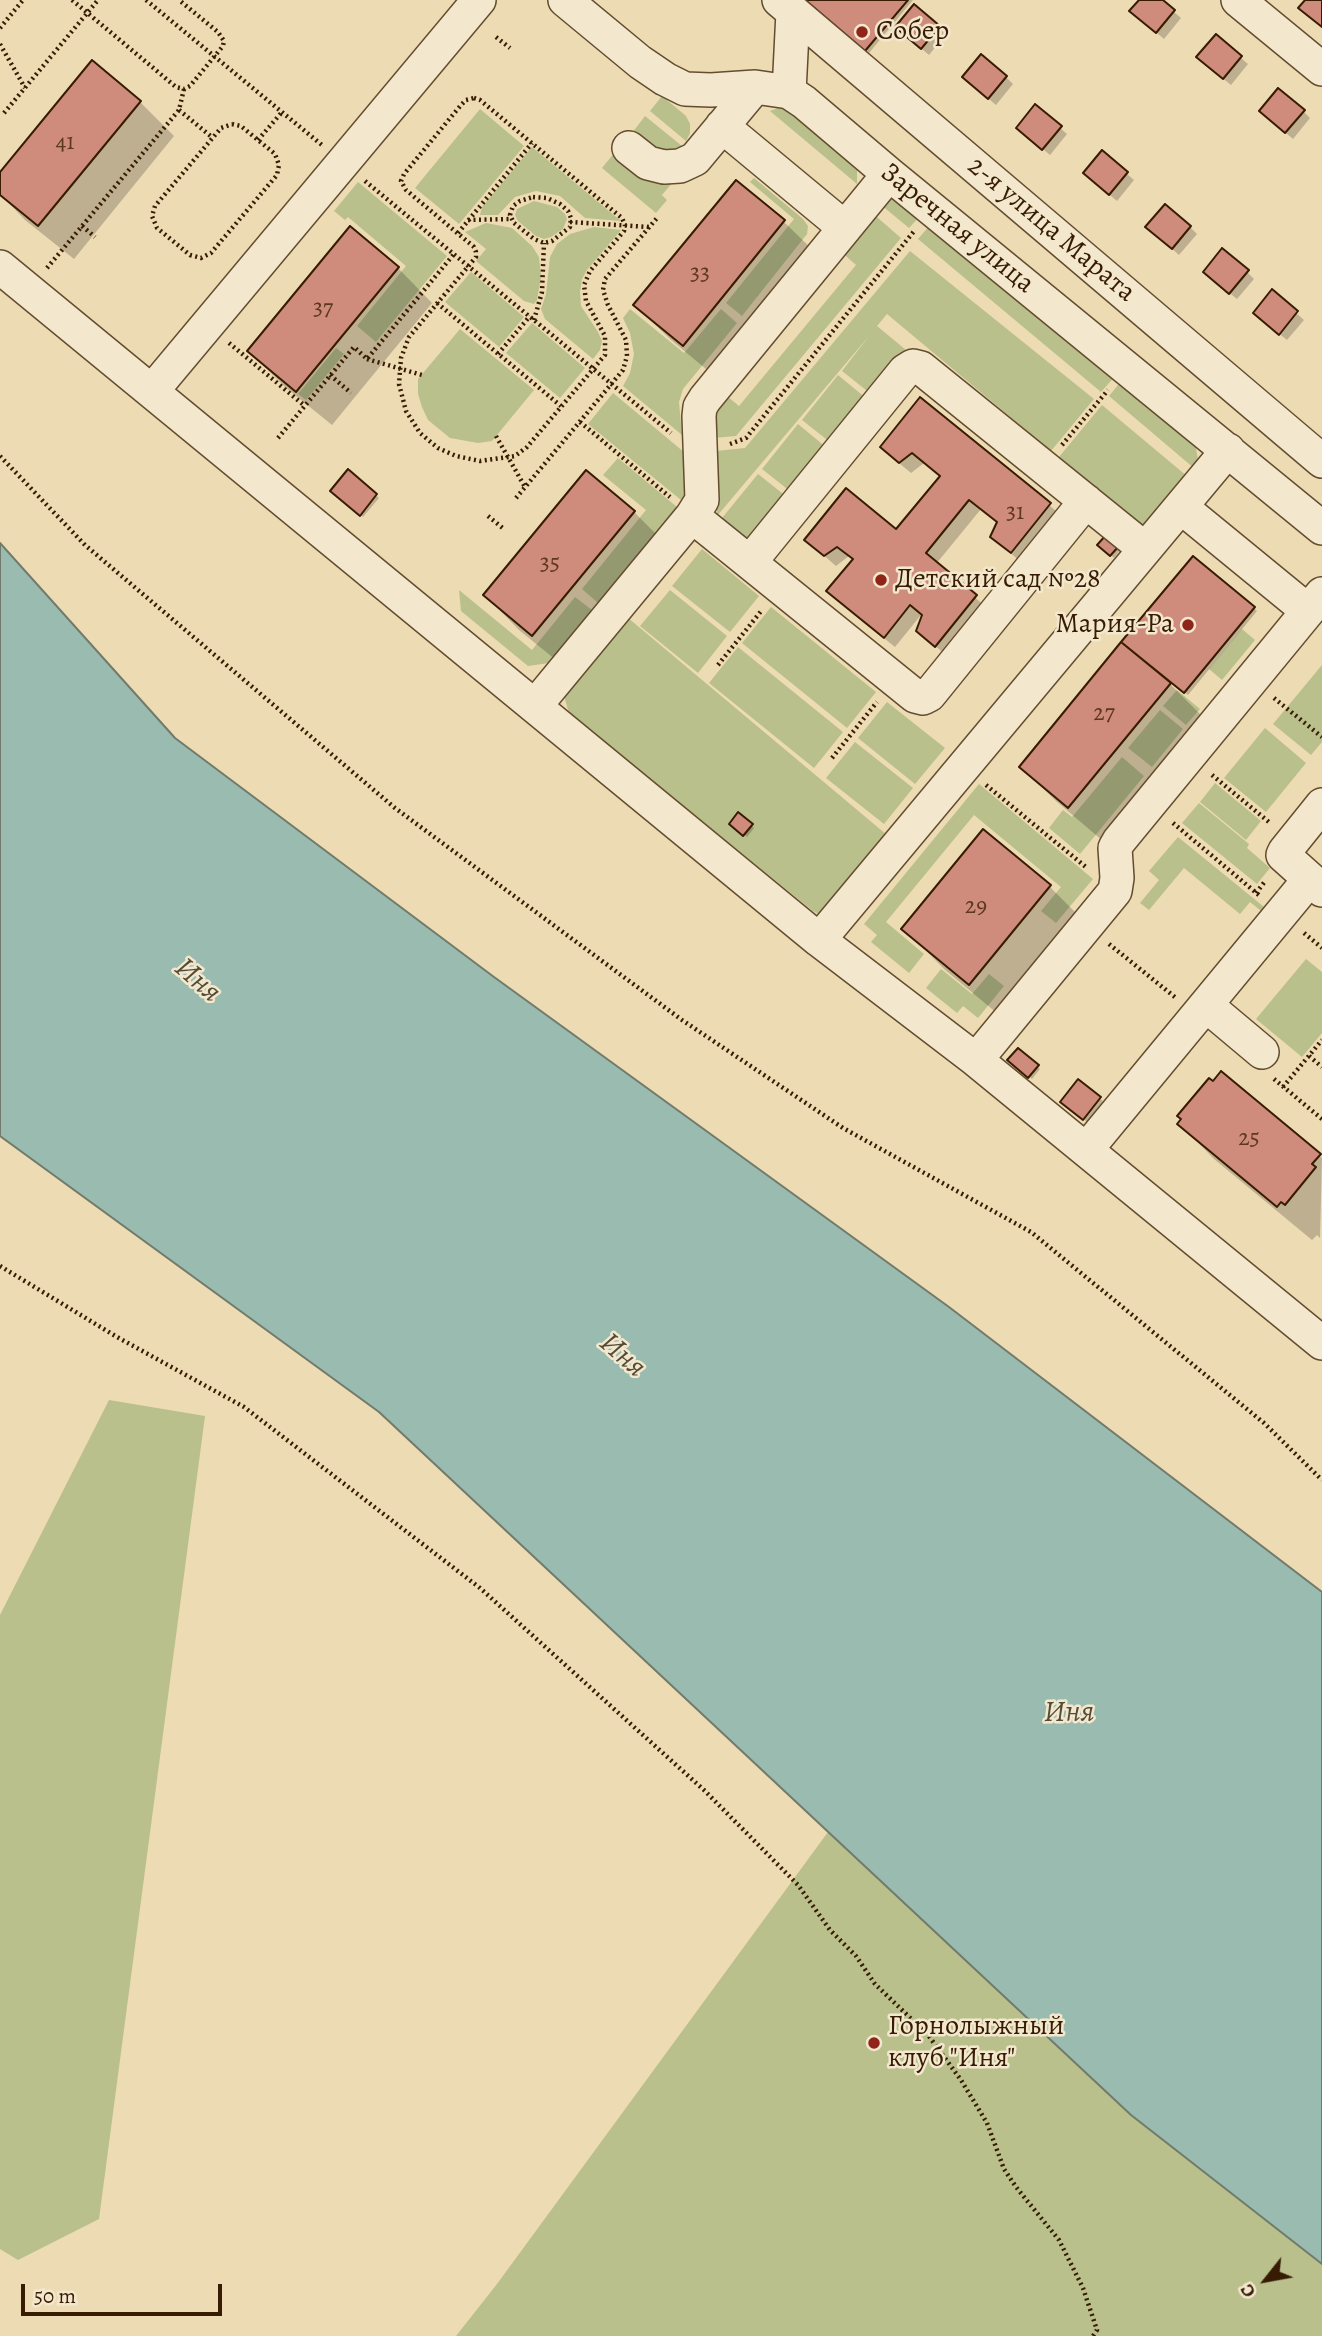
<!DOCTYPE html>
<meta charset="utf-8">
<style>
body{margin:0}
#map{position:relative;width:1322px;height:2336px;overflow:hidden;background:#eddbb3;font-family:Alegreya,serif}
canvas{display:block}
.north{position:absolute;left:1231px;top:2245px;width:70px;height:70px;-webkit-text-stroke:5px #f3e8ce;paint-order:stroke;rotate:239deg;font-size:19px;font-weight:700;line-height:28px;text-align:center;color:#371c03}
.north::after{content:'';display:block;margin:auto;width:24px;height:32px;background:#371c03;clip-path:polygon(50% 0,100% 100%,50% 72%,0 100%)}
.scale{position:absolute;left:21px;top:2284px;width:201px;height:32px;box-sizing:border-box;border:4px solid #371c03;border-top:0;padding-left:9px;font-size:21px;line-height:24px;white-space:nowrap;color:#371c03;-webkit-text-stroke:5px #f3e8ce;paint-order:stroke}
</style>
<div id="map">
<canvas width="1322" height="2336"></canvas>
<div class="north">С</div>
<div class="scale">50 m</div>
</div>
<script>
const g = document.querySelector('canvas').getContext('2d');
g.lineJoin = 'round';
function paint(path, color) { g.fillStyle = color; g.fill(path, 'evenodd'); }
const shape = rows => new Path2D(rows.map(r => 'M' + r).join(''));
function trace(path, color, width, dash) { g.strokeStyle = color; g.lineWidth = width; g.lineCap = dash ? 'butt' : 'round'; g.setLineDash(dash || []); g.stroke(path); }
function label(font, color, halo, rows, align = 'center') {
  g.font = font + ' Alegreya,serif'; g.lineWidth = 5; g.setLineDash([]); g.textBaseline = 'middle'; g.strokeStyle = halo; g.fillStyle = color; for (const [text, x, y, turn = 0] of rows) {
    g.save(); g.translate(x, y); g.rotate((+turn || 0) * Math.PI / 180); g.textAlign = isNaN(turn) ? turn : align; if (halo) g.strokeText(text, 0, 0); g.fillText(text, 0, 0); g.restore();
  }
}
paint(shape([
 [662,96,686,116,690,124,690,133,686,141,650,111],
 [778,108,787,109,852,160,857,169,857,184,770,111],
 [480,109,524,146,459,224,415,188],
 [645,116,682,146,662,154,632,133],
 [532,147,621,221,585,218,560,196,536,191,515,197,498,215,480,215,482,207],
 [615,152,678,176,662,195,667,200,656,213,602,168],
 [754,178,803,219,808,226,807,234,742,316,726,303,794,219,750,182],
 [358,182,447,256,376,342,357,326,406,266,348,217,345,220,334,211],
 [891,199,900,201,920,216,909,228,880,204,884,200],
 [534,201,557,207,565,214,567,219,563,229,551,237,544,239,536,236,518,221,515,215,517,209],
 [870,211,901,238,736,436,713,438,712,423,722,392,739,406,856,265,838,249],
 [486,223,512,228,532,246,539,257,541,277,537,300,534,304,524,301,476,261,486,249,465,232],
 [931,224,1117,374,1101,392,918,239],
 [594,227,621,230,587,270,582,279,580,292,581,306,598,332,602,341,600,350,593,359,545,319,541,309,546,294,550,257,557,244,570,234],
 [910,251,1094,399,1051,451,887,314,877,326,906,350,871,394,842,371,869,336,717,516,716,451,745,448],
 [471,272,524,317,499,347,445,302],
 [630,309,684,353,721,309,737,323,683,389,679,402,682,435,623,386,630,373,634,354,630,333,623,318],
 [532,323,585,368,560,398,506,353],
 [460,329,534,390,492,441,478,443,450,438,428,420,422,407,418,394,418,379],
 [336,348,344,354,306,400,298,394],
 [838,375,867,399,831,443,802,420],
 [1123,379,1189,435,1196,448,1198,460,1195,469,1109,396],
 [613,393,684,452,687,493,681,500,588,424],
 [1102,405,1188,477,1145,529,1059,457],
 [798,424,827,448,791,492,762,469],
 [618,458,677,507,598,603,582,589,646,510,603,475],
 [758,474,787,497,751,542,722,518],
 [702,549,759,596,730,632,672,586],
 [459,590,532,650,575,597,592,610,549,663,528,666,461,611],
 [670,590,727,636,698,673,640,626],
 [771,607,876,692,847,728,742,643],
 [627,617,893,840,820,915,813,911,569,713,564,696],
 [1242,629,1255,640,1222,680,1209,669],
 [738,647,843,732,814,768,709,683],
 [1322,665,1322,742,1311,755,1273,724],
 [1177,690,1200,709,1186,725,1163,706],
 [887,702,945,748,915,784,858,738],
 [1160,710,1183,729,1152,767,1128,748],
 [1265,728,1306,763,1266,812,1224,778],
 [855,742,913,788,884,824,826,778],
 [1122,757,1144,776,1080,854,1049,828,1063,810,1072,817],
 [1215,783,1261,821,1246,840,1200,802],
 [979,784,1093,879,1056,923,1041,911,1061,887,974,815,886,922,924,954,909,973,871,942,877,935,864,924],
 [1199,803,1249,844,1247,848,1270,868,1257,884,1182,823],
 [1178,837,1269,911,1266,915,1250,902,1240,914,1184,868,1149,910,1140,903,1159,880,1149,871],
 [1306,959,1322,972,1322,1033,1302,1057,1256,1019],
 [941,969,972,994,989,974,1004,986,978,1018,963,1006,957,1013,926,988],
 [109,1400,205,1416,99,2219,18,2260,0,2249,0,1615],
 [828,1832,1322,2255,1322,2336,456,2336,497,2284]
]), '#b9c08c');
const water = shape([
 [0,543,175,738,494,977,949,1307,1322,1592,1322,2264,1131,2115,379,1412,0,1136,0,543]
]);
paint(water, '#99bbb0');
trace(water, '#727b6b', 2);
paint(shape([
 [807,0,913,0,869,53],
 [1141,0,1160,0,1181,18,1164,39,1139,18],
 [914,7,946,34,929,55,904,34],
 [1216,36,1248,64,1231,85,1205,64],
 [1006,77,1013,84,996,105,971,84],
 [140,102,174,136,74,259,25,220,0,194,0,174],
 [1303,111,1310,118,1293,139,1268,118],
 [1060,128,1067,134,1050,155,1025,134],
 [1102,152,1134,180,1117,201,1092,180],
 [736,182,784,222,819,256,718,379,670,339,635,305],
 [1190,227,1197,234,1179,255,1155,234],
 [398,268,432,303,332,425,284,386,249,351],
 [1247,272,1254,279,1237,299,1212,279],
 [1272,292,1304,320,1287,340,1262,320],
 [920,399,1061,515,1022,563,992,537,998,523,981,509,936,564,986,607,947,656,918,631,925,610,895,647,839,602,854,560,849,556,836,566,806,540,896,532,941,477,924,463,911,473,893,458],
 [348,472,379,498,363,517,335,494],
 [634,512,668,546,567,669,519,630,485,595],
 [1106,538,1120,550,1114,558,1100,545],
 [1193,558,1257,611,1188,695,1169,679,1167,681,1204,718,1103,841,1056,801,1021,767],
 [738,815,754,828,747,837,731,823],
 [1050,887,1090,927,1010,1024,944,969,904,928],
 [1018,1050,1040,1069,1032,1079,1010,1060],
 [1222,1074,1322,1158,1320,1238,1317,1235,1312,1240,1214,1159,1180,1124],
 [1078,1081,1103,1101,1087,1122,1065,1104]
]), '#0003');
const building = shape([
 [805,0,908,0,865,51,805,0],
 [1139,0,1163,0,1175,10,1156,33,1129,11,1139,0],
 [1305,0,1322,0,1322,27,1298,8,1305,0],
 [914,4,940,26,921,49,895,27,914,4],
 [1216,34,1242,56,1223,79,1196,57,1216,34],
 [981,54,1007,76,988,99,962,77,981,54],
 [92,60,141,101,38,226,0,195,0,172,92,60],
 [1278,88,1305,110,1285,133,1259,111,1278,88],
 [1035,104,1062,126,1042,150,1016,128,1035,104],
 [1102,150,1128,172,1109,195,1083,173,1102,150],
 [736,180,785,220,683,346,633,305,736,180],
 [1165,204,1191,226,1172,249,1145,227,1165,204],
 [350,226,399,267,296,392,247,351,350,226],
 [1222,248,1249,270,1229,294,1203,272,1222,248],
 [1272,289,1298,311,1279,335,1253,313,1272,289],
 [920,397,1051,503,1011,553,990,537,997,522,969,500,926,553,977,595,935,647,916,631,922,615,910,605,884,638,826,591,853,559,837,547,824,556,804,540,846,488,896,529,940,476,912,453,899,463,880,447,920,397],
 [348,469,377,494,360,516,330,491,348,469],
 [586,470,635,511,532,636,483,595,586,470],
 [1106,535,1119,546,1110,556,1097,545,1106,535],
 [1193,556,1255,607,1184,693,1121,642,1193,556],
 [1121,642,1171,683,1068,808,1019,767,1121,642],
 [738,812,753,824,743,836,729,824,738,812],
 [983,829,1051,885,969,985,901,929,983,829],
 [1018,1048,1039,1065,1028,1078,1007,1060,1018,1048],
 [1221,1071,1321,1154,1312,1164,1316,1167,1285,1205,1281,1202,1277,1207,1177,1124,1181,1119,1177,1116,1209,1078,1213,1081,1221,1071],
 [1078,1079,1101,1097,1083,1120,1060,1102,1078,1079]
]);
paint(building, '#cf8b7b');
trace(building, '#371c03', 2);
const minor = shape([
 [565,0,640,62,665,79,685,89,711,90,755,87,789,92,804,102,889,174,1322,528],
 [779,0,1322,461],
 [1238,0,1322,69],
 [789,92,793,12],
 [722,126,845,228],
 [629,148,648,163,664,167,680,166,695,159,755,87],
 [0,267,819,940,976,1060,1322,1343],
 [152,391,479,0],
 [1181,507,1308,611],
 [692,516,915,696,923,698,929,695,1086,501],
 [750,562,905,371,913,366,921,368,1145,549],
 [535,706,692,516,702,500,699,416,700,407,705,399,889,174],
 [1322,805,1285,851,1283,855,1322,890],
 [819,940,1228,450],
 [1206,1005,1262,1052],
 [976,1060,1115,891,1117,878,1115,848,1119,841,1322,594],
 [1086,1150,1309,880]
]);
trace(minor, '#644c2f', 36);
trace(shape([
 [72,0,176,87,184,89,190,86,223,46,224,41,218,32,179,0],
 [146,0,322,145],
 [0,28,23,0],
 [496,37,510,48],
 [0,44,25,88],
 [474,98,480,100,622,218,625,225,624,231,590,271,584,285,586,301,605,336,605,355,527,447,515,456,480,461,456,456,438,448,420,433,406,411,399,384,401,358,409,337,476,257,476,252,474,247,406,190,401,181,404,174,461,105,466,100,474,98],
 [179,110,213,138],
 [4,113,98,0],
 [232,124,241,126,275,154,279,165,277,175,211,253,201,258,190,255,157,228,152,216,155,206,221,128,232,124],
 [258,140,282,112],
 [365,181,671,433],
 [533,197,547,198,560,204,568,211,571,218,570,227,552,241,544,243,534,239,514,223,510,215,513,206,520,201,533,197],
 [468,220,512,219],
 [570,222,649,227],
 [82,226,95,237],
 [458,233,532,143],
 [47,268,179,110,184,89],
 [437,303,561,406],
 [534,320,542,292,544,243],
 [229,343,305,406],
 [498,354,530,316],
 [367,359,422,375],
 [330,375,351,393],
 [580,422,670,497],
 [496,436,525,487],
 [278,438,354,347,367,359,454,254],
 [730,444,746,438,915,230],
 [1062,445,1108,390],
 [0,456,85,545,395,808,682,1020,843,1128,1031,1232,1264,1423,1322,1480],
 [516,498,623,370,627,356,626,340,608,305,603,290,605,279,657,218],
 [488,516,504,529],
 [718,665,762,610],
 [1274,698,1322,737],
 [832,758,877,702],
 [1212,775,1270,823],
 [986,785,1087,868],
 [1173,823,1260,896],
 [1256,893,1266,880],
 [1304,933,1322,948],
 [1109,944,1176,998],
 [1309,1056,1322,1067],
 [1274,1079,1322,1119],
 [1283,1087,1322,1040],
 [0,1266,117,1337,244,1407,480,1588,705,1791,798,1885,830,1930,856,1956,875,1984,928,2035,961,2080,987,2123,1004,2169,1016,2187,1059,2240,1083,2288,1097,2330,1093,2336]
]), '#371c03', 4.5, [2, 3.5]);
trace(minor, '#f3e8ce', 33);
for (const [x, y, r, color] of [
 [862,32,7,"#8f2418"],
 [881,580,7,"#8f2418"],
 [1188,625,7,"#8f2418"],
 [874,2043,7,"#8f2418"]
]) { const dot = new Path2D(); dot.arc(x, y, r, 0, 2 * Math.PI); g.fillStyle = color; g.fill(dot); trace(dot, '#f3e8ce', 2.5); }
label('24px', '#5d3821', null, [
 ["41",65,143],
 ["33",700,274],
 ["37",323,309],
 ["31",1015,513],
 ["35",550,564],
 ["27",1104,714],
 ["29",976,907],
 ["25",1249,1139]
]);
label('28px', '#371c03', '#f3e8ce', [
 ["Собер",876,32],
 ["Детский сад №28",895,580],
 ["Мария-Ра",1174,625,"right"],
 ["Горнолыжный",888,2027],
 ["клуб \"Иня\"",888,2059]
], 'left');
label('28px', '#371c03', '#f3e8ce', [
 ["Заречная улица",957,229,39],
 ["2-я улица Марата",1051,230,40]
]);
label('italic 30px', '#544c37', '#f3e8ce', [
 ["Иня",197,981,41],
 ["Иня",622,1356,41],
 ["Иня",1069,1714]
]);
</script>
